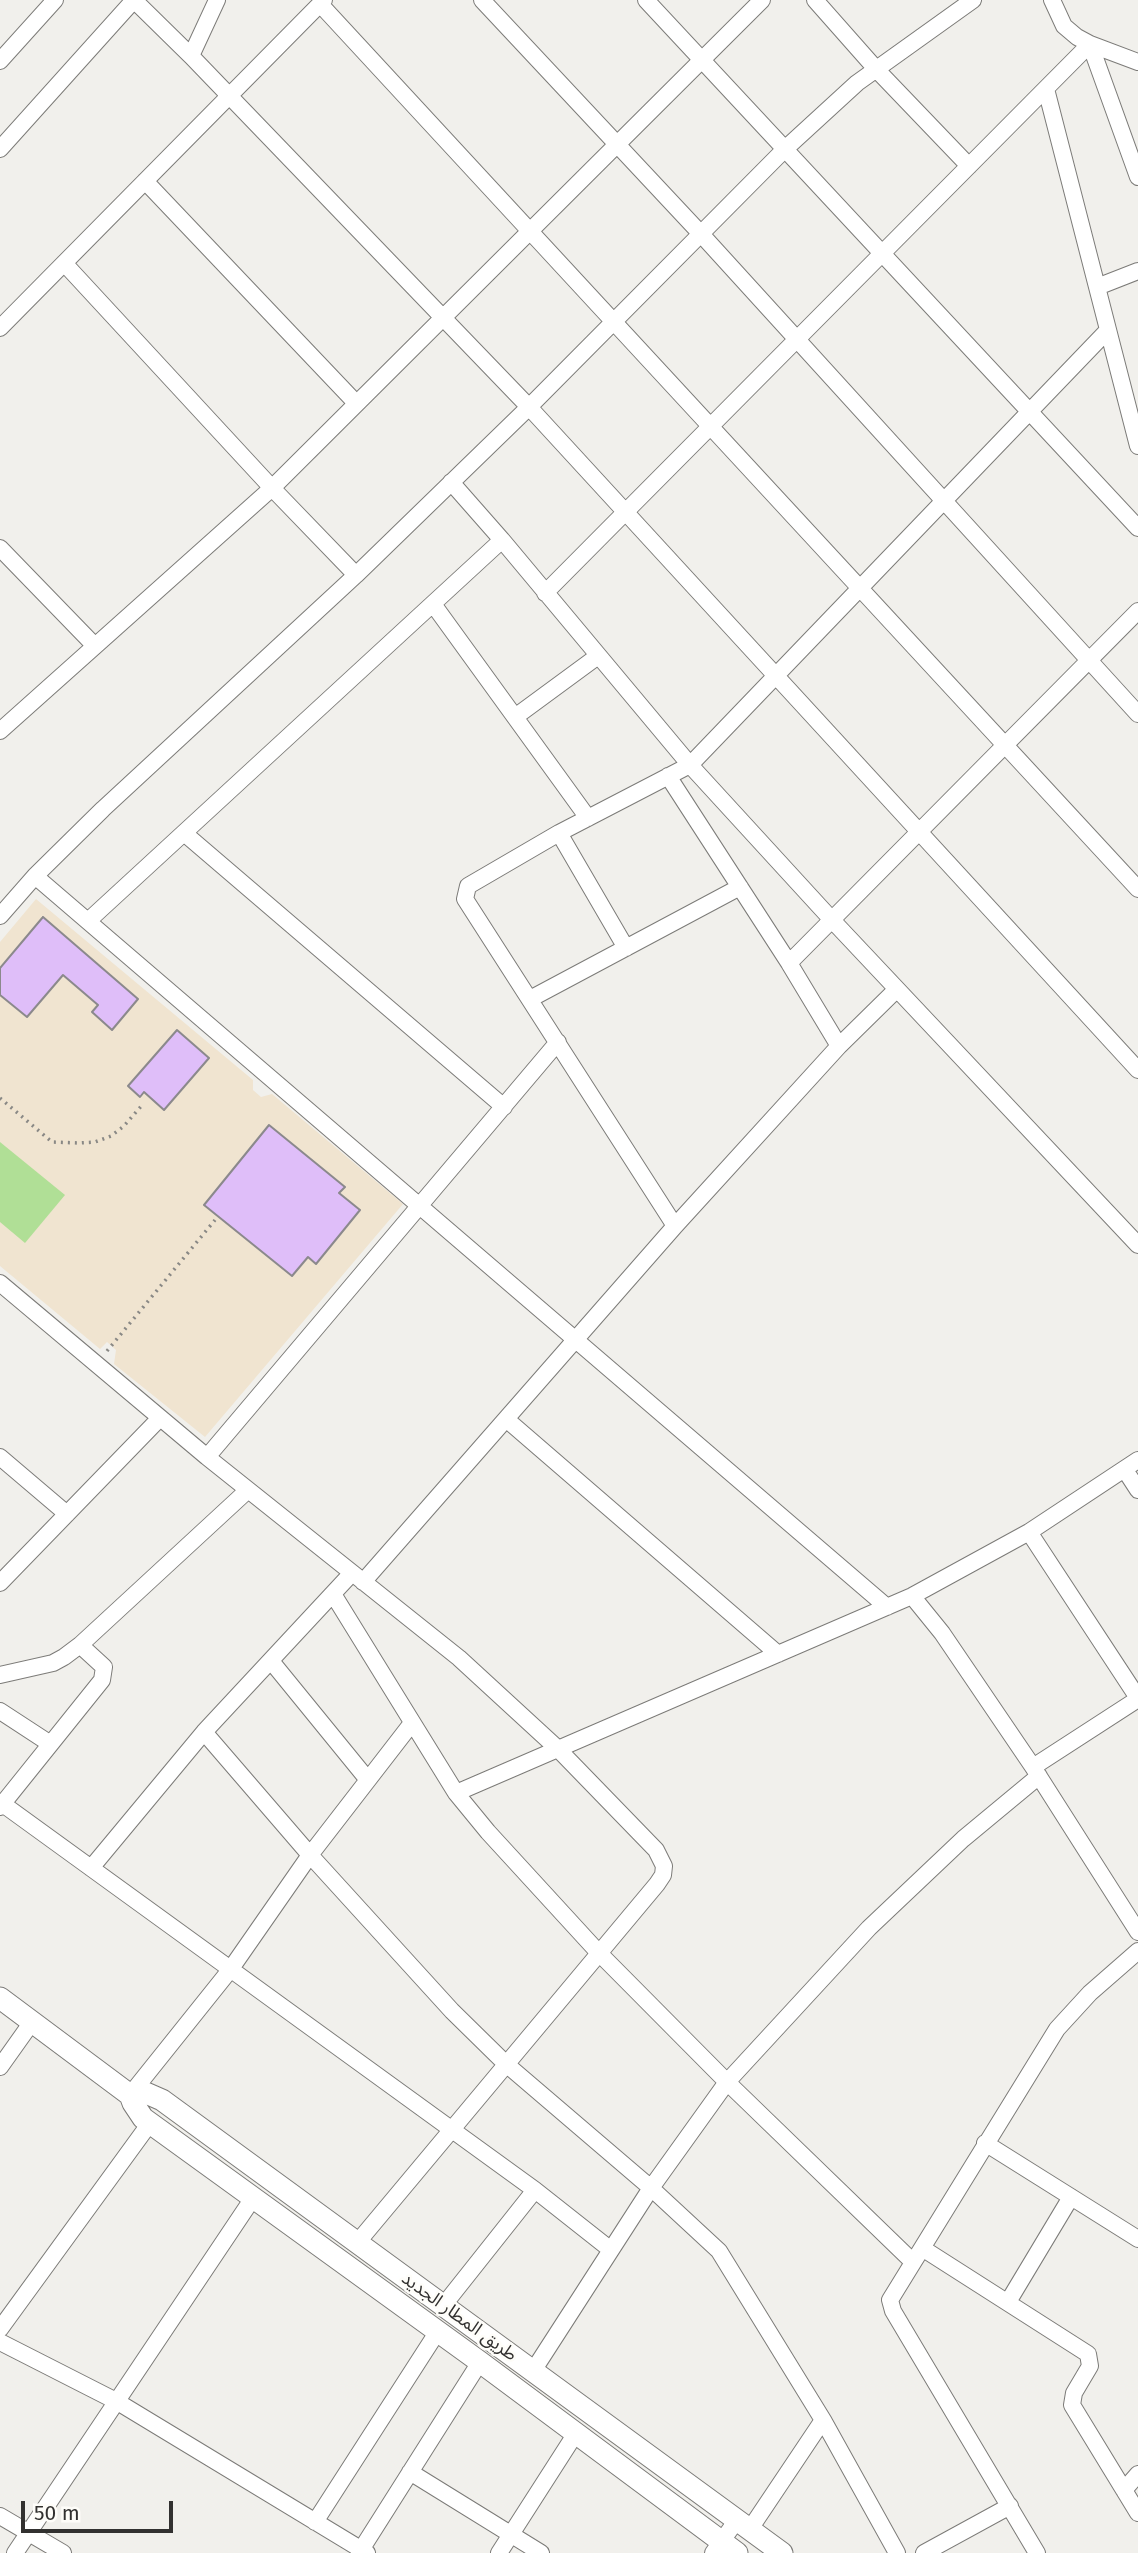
<!DOCTYPE html>
<meta charset="utf-8">
<style>
body{margin:0}
#map{position:relative;width:1138px;height:2553px;overflow:hidden;background:#f1f0ec;font-family:"Fira Sans",sans-serif}
canvas{display:block}
.scale{position:absolute;left:21px;top:2501px;width:152px;height:32px;box-sizing:border-box;border:4px solid #323130;border-top:0;padding-left:9px;font-size:21px;line-height:24px;white-space:nowrap;color:#323130;-webkit-text-stroke:5px #fefdf9;paint-order:stroke}
</style>
<div id="map">
<canvas width="1138" height="2553"></canvas>
<div class="scale">50 m</div>
</div>
<script>
const g = document.querySelector('canvas').getContext('2d');
g.lineJoin = 'round';
function paint(path, color) { g.fillStyle = color; g.fill(path, 'evenodd'); }
const shape = rows => new Path2D(rows.map(r => 'M' + r).join(''));
function trace(path, color, width, dash) { g.strokeStyle = color; g.lineWidth = width; g.lineCap = dash ? 'butt' : 'round'; g.setLineDash(dash || []); g.stroke(path); }
function label(font, color, halo, rows, align = 'center') {
  g.font = font + ' "Fira Sans","Noto Sans Arabic",sans-serif'; g.lineWidth = 5; g.setLineDash([]); g.textBaseline = 'middle'; g.strokeStyle = halo; g.fillStyle = color; for (const [text, x, y, turn = 0] of rows) {
    g.save(); g.translate(x, y); g.rotate((+turn || 0) * Math.PI / 180); g.textAlign = isNaN(turn) ? turn : align; if (halo) g.strokeText(text, 0, 0); g.fillText(text, 0, 0); g.restore();
  }
}
paint(shape([
 [36,899,253,1080,253,1090,261,1097,272,1094,403,1204,205,1437,114,1364,116,1350,107,1342,100,1349,0,1266,0,942]
]), '#f0e4d0');
paint(shape([
 [0,1142,65,1195,25,1243,0,1222]
]), '#b0df96');
const building = shape([
 [43,917,138,999,112,1030,92,1012,98,1005,63,975,27,1017,0,995,0,968,43,917],
 [177,1030,209,1058,164,1110,144,1092,140,1097,128,1086,177,1030],
 [269,1125,345,1187,339,1193,360,1210,316,1264,308,1257,292,1276,204,1205,269,1125]
]);
paint(building, '#dfbef9');
trace(building, '#8b898c', 2);
const minor = shape([
 [134,0,191,56,529,407,1138,1070],
 [482,0,701,234,1138,714],
 [646,0,1138,528],
 [815,0,876,69,969,166],
 [1052,0,1064,26,1077,37,1090,44,1138,62],
 [320,4,1138,889],
 [1090,44,1138,177],
 [191,56,217,0],
 [0,61,55,0],
 [1046,89,1138,446],
 [0,149,134,0],
 [145,181,356,403],
 [64,263,272,488,356,575],
 [1097,287,1138,271],
 [0,328,324,0],
 [451,482,502,540,690,765,832,920,1138,1245],
 [0,548,95,646],
 [545,593,1090,44],
 [433,604,588,818],
 [515,717,598,656],
 [0,731,272,488,762,0],
 [668,776,789,963,839,1046],
 [184,833,504,1107],
 [559,833,626,948],
 [35,876,887,1607],
 [0,916,35,876,103,809,356,575,529,407,785,149,857,83,973,0],
 [88,921,502,540],
 [789,963,1138,611],
 [530,999,740,887],
 [675,1226,465,899,468,886,559,833,690,765,1108,330],
 [0,1283,207,1457,459,1658,558,1749,656,1850,664,1866,663,1875,657,1884,357,2243],
 [506,1419,778,1654],
 [0,1457,67,1514],
 [207,1457,558,1042],
 [1125,1470,1138,1490],
 [1029,1532,1138,1698],
 [363,1582,675,1226,839,1046,897,989],
 [0,1583,160,1418],
 [333,1594,456,1793,488,1832,598,1952,727,2082,913,2262],
 [912,1596,942,1633,1033,1767,1138,1932],
 [271,1661,368,1780],
 [0,1675,53,1663,64,1657,80,1645,248,1490],
 [0,1711,49,1743],
 [204,1732,310,1855,452,2011,506,2064,651,2188,719,2251,823,2420,897,2553],
 [1033,1767,1138,1699],
 [456,1793,912,1596,1029,1532,1138,1460],
 [0,1802,535,2190,611,2250],
 [0,1807,102,1680,104,1667,80,1645],
 [91,1868,204,1732,352,1573],
 [0,2067,32,2022],
 [130,2095,230,1970,310,1855,412,1723],
 [985,2143,1138,2239],
 [922,2248,1088,2354,1090,2366,1074,2393,1072,2405,1138,2513],
 [1008,2302,1071,2197],
 [443,2306,535,2190],
 [0,2329,150,2123],
 [0,2342,116,2401,367,2553],
 [533,2371,651,2188,727,2082,869,1928,963,1839,1039,1776],
 [410,2472,541,2553],
 [1124,2490,1138,2474],
 [0,2516,63,2553],
 [315,2522,438,2331],
 [750,2529,823,2420],
 [15,2553,253,2198],
 [359,2553,480,2362],
 [499,2553,576,2433],
 [713,2553,737,2520],
 [924,2553,1010,2506],
 [1037,2553,893,2311,890,2300,1057,2029,1090,1993,1138,1951]
]);
const tertiary = shape([
 [0,1998,130,2095,133,2103,143,2118,480,2362,737,2553],
 [130,2095,146,2093,162,2100,782,2553]
]);
trace(minor, '#7c7b78', 18);
trace(tertiary, '#7c7b78', 23);
trace(shape([
 [0,1098,52,1142,79,1143,95,1142,111,1136,124,1126,143,1104],
 [107,1351,215,1220]
]), '#898885', 3.5, [2, 5]);
trace(minor, '#fff', 16);
trace(tertiary, '#fff', 21);
label('18px', '#323130', '#fefdf9', [
 ["طريق المطار الجديد",459,2317,36]
]);
</script>
